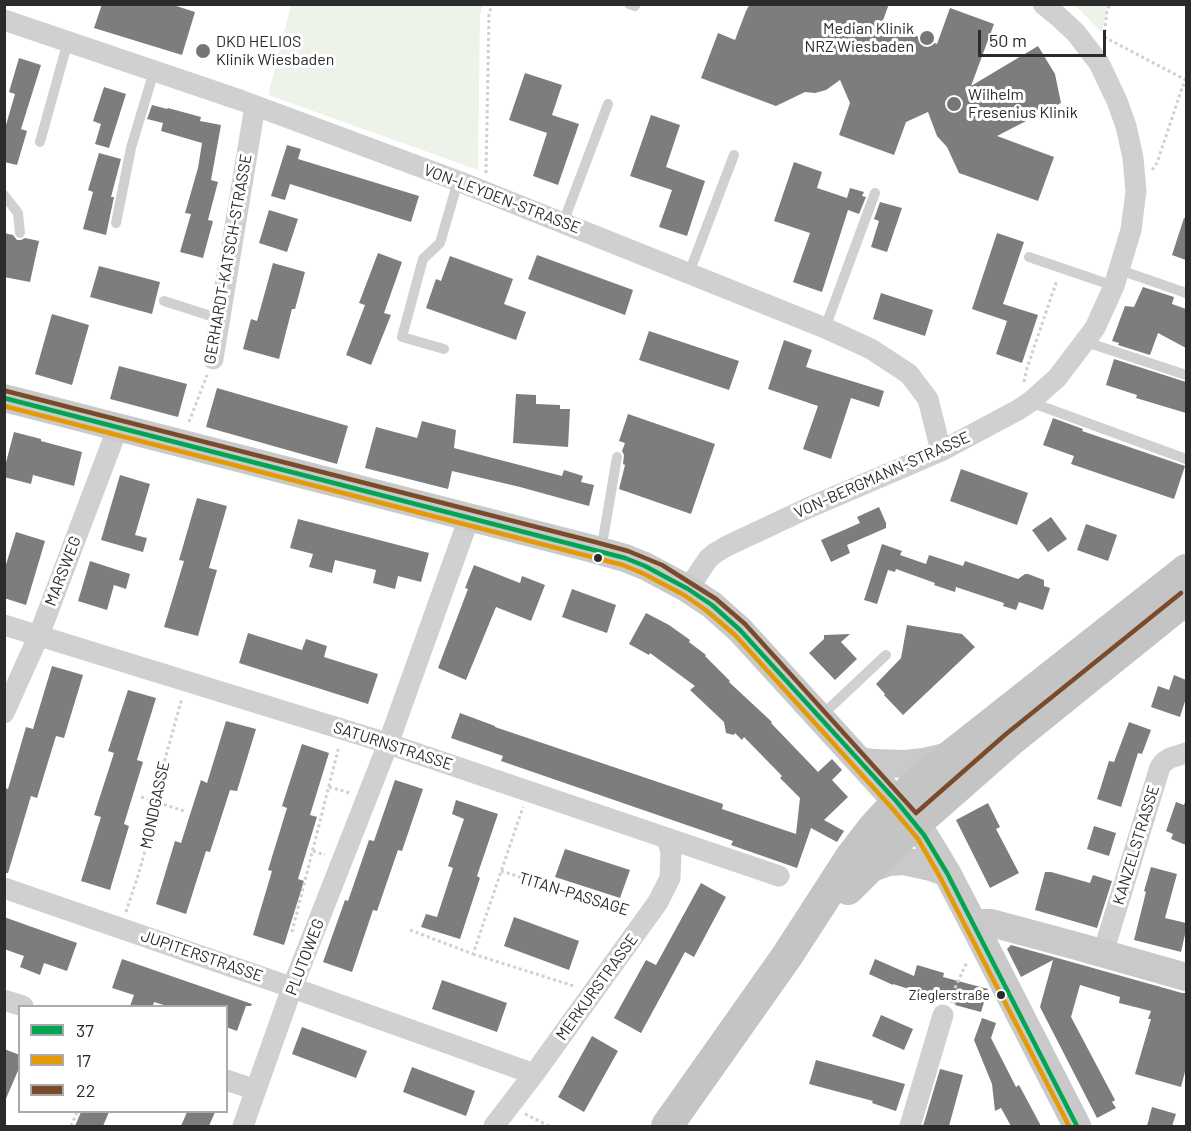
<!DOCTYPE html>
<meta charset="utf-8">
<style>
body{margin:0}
#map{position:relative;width:1191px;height:1131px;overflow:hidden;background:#fff;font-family:Barlow,sans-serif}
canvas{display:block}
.frame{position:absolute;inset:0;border:6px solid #2b2b2b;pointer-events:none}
.legend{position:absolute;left:18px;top:1005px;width:210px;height:108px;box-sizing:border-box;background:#fff;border:2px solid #aaa;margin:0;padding:8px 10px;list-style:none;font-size:18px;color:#2b2b2b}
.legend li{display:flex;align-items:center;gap:12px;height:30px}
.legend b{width:30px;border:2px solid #aaa}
.scale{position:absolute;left:978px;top:30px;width:128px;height:27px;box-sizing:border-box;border:3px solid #2b2b2b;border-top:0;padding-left:8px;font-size:18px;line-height:21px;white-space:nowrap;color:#2b2b2b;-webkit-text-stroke:4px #fff;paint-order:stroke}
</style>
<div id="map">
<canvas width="1191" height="1131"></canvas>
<div class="frame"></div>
<ul class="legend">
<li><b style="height:8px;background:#00a651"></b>37</li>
<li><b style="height:8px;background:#e39a04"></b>17</li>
<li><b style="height:8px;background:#7a4b2a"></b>22</li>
</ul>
<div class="scale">50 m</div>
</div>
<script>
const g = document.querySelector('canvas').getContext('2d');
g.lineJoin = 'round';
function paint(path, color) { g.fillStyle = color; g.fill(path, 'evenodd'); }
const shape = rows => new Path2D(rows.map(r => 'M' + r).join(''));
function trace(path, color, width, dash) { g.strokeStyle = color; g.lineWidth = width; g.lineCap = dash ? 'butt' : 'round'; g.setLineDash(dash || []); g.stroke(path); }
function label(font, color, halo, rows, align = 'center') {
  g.font = font + ' Barlow,sans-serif'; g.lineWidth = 6; g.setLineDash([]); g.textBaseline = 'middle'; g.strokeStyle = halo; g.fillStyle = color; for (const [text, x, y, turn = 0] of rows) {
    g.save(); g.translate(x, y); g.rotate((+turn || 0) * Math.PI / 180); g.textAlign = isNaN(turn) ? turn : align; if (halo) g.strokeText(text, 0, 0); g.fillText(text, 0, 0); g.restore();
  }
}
paint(shape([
 [291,5,483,5,480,15,478,170,268,95],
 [1075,5,1108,5,1102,33]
]), '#eef3ea');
paint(shape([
 [102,4,170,4,195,12,182,55,94,28],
 [750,4,889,4,882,23,937,44,950,8,994,24,971,86,1038,46,1055,74,1061,103,997,136,1054,157,1038,201,959,173,947,147,937,136,928,112,906,122,894,155,839,135,850,103,840,80,826,90,815,93,805,92,776,106,701,78,718,33,735,40,746,11],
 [19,58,41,65,21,129,27,131,17,165,4,162,4,125,6,125,15,94,9,92],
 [525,73,562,85,552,115,579,124,558,185,533,176,547,133,509,120],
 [104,87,126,94,109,148,95,144,101,124,93,121],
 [152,105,167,109,168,108,201,117,200,121,221,125,211,180,218,182,208,220,213,221,203,258,180,252,191,214,185,213,198,168,202,143,161,131,163,123,147,119],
 [651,115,680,125,666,167,705,181,687,236,659,227,672,190,630,176],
 [287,145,301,149,298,159,419,196,411,222,290,184,285,200,271,196],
 [99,153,121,159,111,197,114,197,106,235,83,229,93,192,88,190],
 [794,162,822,172,817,188,847,198,850,188,864,192,862,196,866,197,859,214,848,210,822,292,793,282,810,233,774,221],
 [880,202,902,208,887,252,871,247,879,221,874,219],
 [269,210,298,219,287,252,259,243],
 [1184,218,1186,218,1186,260,1172,255],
 [4,233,13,235,17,240,21,240,25,238,39,241,30,282,4,277],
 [997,233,1024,242,1003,304,1038,315,1022,363,996,354,1007,321,972,309],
 [378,253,402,262,384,313,391,315,371,365,346,355,365,305,359,303],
 [537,255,633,290,625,315,528,279],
 [450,256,513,279,504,304,526,312,516,340,426,308,436,279,441,281],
 [273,263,305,272,295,309,292,309,279,359,243,349,251,319,257,321],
 [99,266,160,282,152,314,90,297],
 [1143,287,1174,297,1172,304,1186,309,1186,348,1158,333,1150,355,1118,345,1119,343,1112,341,1125,306,1134,307],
 [881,293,933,310,925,336,873,319],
 [52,314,89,325,72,385,35,374],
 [649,331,739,361,729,390,639,360],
 [784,340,812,350,806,367,884,391,879,407,851,398,831,459,803,449,818,406,768,389],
 [1114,359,1186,382,1186,413,1136,398,1137,395,1106,385],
 [119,366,187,384,178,417,110,399],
 [217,388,348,426,337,464,206,427],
 [516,394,536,395,536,404,560,405,560,409,570,409,568,447,513,443],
 [628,414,715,444,691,514,619,489,625,465,623,464,624,455,622,451,625,443,619,441],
 [1053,418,1083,429,1082,431,1185,466,1174,499,1071,464,1074,456,1043,445],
 [422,421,456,430,454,448,562,476,564,470,583,476,581,482,594,485,589,506,520,487,452,471,448,489,365,468,376,427,417,438],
 [14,432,41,439,41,441,82,452,74,486,33,475,31,484,4,477,4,470],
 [961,469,1028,493,1017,525,950,501],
 [120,475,150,484,135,535,147,538,143,552,101,540],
 [197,498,227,506,209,568,217,570,198,636,164,627,184,561,179,560],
 [879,507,886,523,886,528,847,545,850,553,831,562,821,540,860,523,857,517],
 [1051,517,1067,539,1048,552,1032,530],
 [298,519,429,553,421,582,398,576,395,589,373,583,376,570,335,560,332,573,309,567,313,554,290,548],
 [1086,524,1117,535,1108,561,1077,550],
 [16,532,45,541,26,605,4,598,4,571],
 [882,544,902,551,900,555,926,564,929,555,963,566,965,561,1018,579,1025,574,1028,574,1044,580,1044,586,1050,588,1043,610,1019,602,1016,610,1003,606,1004,603,956,587,955,592,934,585,935,583,896,569,895,572,888,570,877,604,864,600],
 [90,561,130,574,126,589,114,585,107,610,78,601],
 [474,565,520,583,522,576,545,585,531,621,496,607,466,680,438,668,468,589,465,588],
 [572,589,616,605,607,633,562,617],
 [646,613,669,625,690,640,689,642,706,655,705,656,730,681,729,682,772,722,771,723,818,772,832,759,842,770,832,780,848,797,824,820,844,831,837,842,811,828,797,868,731,845,733,841,501,761,503,756,451,738,460,713,495,726,495,727,723,804,722,809,796,834,800,798,780,778,782,776,744,737,742,740,735,733,734,735,726,733,724,722,690,690,695,686,650,653,649,655,629,644],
 [907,625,962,634,975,647,903,715,884,695,885,694,876,684,901,658],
 [248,633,302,650,306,639,327,646,324,657,378,674,368,704,239,663],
 [850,634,841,642,857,659,835,680,809,653,824,639,824,635],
 [52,666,83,675,64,738,56,736,37,798,31,796,8,873,4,873,4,788,8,789,26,727,33,729],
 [1174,675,1186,680,1186,698,1180,717,1151,707,1158,686,1169,690],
 [128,690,156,698,137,760,143,762,124,824,129,826,110,890,81,881,101,817,94,815,114,753,108,751],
 [226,721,256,729,237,791,230,790,210,852,206,851,186,914,156,904,175,841,181,843,201,780,207,783],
 [1129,722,1151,730,1142,754,1138,753,1121,807,1097,799,1109,761,1114,762],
 [302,744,329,753,310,815,317,817,298,879,304,881,284,945,253,935,272,871,268,870,287,808,282,806],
 [395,780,423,789,402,851,398,850,377,911,373,910,352,972,323,962,345,900,348,901,369,840,374,841],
 [456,800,498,814,477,876,480,878,460,939,421,927,426,914,437,917,453,868,448,866,464,819,452,814],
 [1176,802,1184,805,1185,802,1186,802,1186,845,1171,839,1173,834,1166,831],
 [988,803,1000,827,996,829,1019,873,990,888,956,820],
 [1094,826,1116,833,1109,856,1087,849],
 [565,849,630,870,620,898,555,877],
 [1151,867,1177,874,1165,918,1186,923,1186,930,1181,952,1134,940,1146,892,1144,891],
 [1045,872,1051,872,1090,883,1093,875,1112,881,1097,928,1035,910],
 [701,883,726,897,694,957,685,952,641,1033,614,1018,646,960,656,965],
 [4,917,77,943,67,971,44,963,40,975,20,967,24,956,4,949],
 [514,917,579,941,569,970,504,946],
 [1011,945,1182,993,1186,993,1186,1068,1181,1087,1135,1074,1151,1019,1148,1019,1151,1011,1119,1003,1120,997,1080,985,1071,1017,1115,1100,1112,1102,1116,1108,1097,1118,1040,1007,1053,960,1021,977,1007,949],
 [122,959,252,1004,251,1006,246,1006,237,1031,226,1027,226,1006,167,1006,154,1002,153,1006,130,1006,134,995,112,988],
 [875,959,914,976,917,965,944,973,943,977,988,989,981,1012,955,1005,956,1004,893,984,893,985,869,974],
 [442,980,507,1003,497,1032,432,1009],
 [881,1015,913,1029,904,1050,872,1036],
 [982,1018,996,1023,991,1038,1016,1087,1019,1085,1041,1126,1011,1126,1001,1108,995,1111,992,1084,974,1040],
 [302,1027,367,1051,356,1078,292,1054],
 [592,1036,618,1051,584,1112,558,1097],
 [4,1049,20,1055,20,1066,5,1101],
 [816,1060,905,1084,896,1111,872,1103,873,1101,809,1084],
 [412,1067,475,1091,466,1116,403,1092],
 [940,1069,963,1075,949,1126,923,1126],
 [1152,1107,1176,1114,1172,1126,1147,1126],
 [81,1112,109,1112,103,1126,75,1126],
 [187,1112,215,1112,209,1126,181,1126]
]), '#7d7d7d');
trace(shape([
 [1104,37,1186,80],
 [1104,38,1107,10,1110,4],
 [1152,170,1157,163,1183,85,1186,86],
 [486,173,489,15,492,4],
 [1024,382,1027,368,1057,280],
 [189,422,207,375],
 [329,787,350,793],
 [141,797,184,811],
 [313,851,325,855],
 [501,871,628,910],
 [126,912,140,869,156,811,165,759,182,698],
 [410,930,473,954,523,807],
 [292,932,339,746],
 [473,954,574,986],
 [950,999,967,962],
 [525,1114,549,1126],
 [71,1126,77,1112]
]), '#d0d0d0', 3, [3, 3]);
trace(shape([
 [629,4,635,6],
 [40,142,68,41],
 [4,195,18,213,20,233],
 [116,223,131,148,154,71],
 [563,223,608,104],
 [1029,257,1114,286],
 [1120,270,1186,293],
 [689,273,734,155],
 [164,301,220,319],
 [825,328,875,193],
 [1086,342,1186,375],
 [444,349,402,337,423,259,440,243,458,181],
 [1030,402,1186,459],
 [601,551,617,457],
 [820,717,886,655]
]), '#d0d0d0', 10);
trace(shape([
 [4,20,240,100,458,181,825,328,871,349,909,374,928,399,941,451],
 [213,359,255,106],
 [688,589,708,559,715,553,727,546,808,508,941,451,1018,410,1030,402,1057,378,1095,328,1114,286,1131,230,1136,191,1133,158,1126,126,1117,101,1099,63,1076,33,1059,17,1043,4],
 [4,625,374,739,779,876],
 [4,713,39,635,118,427],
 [4,888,279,983,534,1074],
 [1103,953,1160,767,1164,762,1170,758,1186,753],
 [4,1000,23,1006],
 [226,1080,256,1090],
 [243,1126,292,988,388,744,469,518],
 [494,1126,534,1074,658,902,670,878,671,852,667,838],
 [910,1126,943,1015]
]), '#d0d0d0', 21);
trace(shape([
 [4,398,593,549,625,558,645,566,688,589,712,605,740,630,897,802,924,835,947,873,974,925,1077,1126],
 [860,761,874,763,905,764,924,762,950,756],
 [866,870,889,862,904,861,931,867,947,873],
 [974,925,982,923,991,923,1073,945,1186,977]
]), '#c9c9c9', 28);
trace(shape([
 [848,889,895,842,1011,740,1186,599],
 [667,1126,787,956,851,857,874,827,897,802,925,776,1186,570]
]), '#c4c4c4', 32);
trace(shape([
 [4,398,625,558,645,566,688,589,712,605,740,630,897,802,924,835,947,873,1077,1126]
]), '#00a651', 4.5);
trace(shape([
 [4,406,623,565,642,573,684,595,707,611,735,635,891,807,918,839,940,877,1069,1126]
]), '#e39a04', 4.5);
trace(shape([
 [6,391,595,542,628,551,662,565,716,599,745,624,916,813,1006,734,1181,593]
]), '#7a4b2a', 4.5);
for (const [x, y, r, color] of [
 [927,38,8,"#757575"],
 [203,51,8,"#757575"],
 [954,104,8,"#757575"],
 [598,558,5,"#2b2b2b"],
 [1001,995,5,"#2b2b2b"]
]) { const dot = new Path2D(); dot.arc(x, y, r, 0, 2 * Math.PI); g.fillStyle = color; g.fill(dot); trace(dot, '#fff', 2); }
label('14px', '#2b2b2b', '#fff', [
 ["Zieglerstraße",990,995]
], 'right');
label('16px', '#2b2b2b', '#fff', [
 ["Median Klinik",914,29,"right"],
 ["NRZ Wiesbaden",914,47,"right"],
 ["DKD HELIOS",216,42],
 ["Klinik Wiesbaden",216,60],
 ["Wilhelm",968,95],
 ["Fresenius Klinik",968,113]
], 'left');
label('16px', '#2b2b2b', '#fff', [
 ["VON-LEYDEN-STRASSE",502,199,21],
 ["GERHARDT-KATSCH-STRASSE",228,259,-80],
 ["VON-BERGMANN-STRASSE",882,475,-24],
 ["MARSWEG",63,571,-69],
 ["SATURNSTRASSE",393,746,18],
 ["MONDGASSE",155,805,-78],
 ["KANZELSTRASSE",1136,845,-73],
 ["TITAN-PASSAGE",574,894,17],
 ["JUPITERSTRASSE",202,956,19],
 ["PLUTOWEG",305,957,-69],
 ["MERKURSTRASSE",597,987,-54]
]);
</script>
